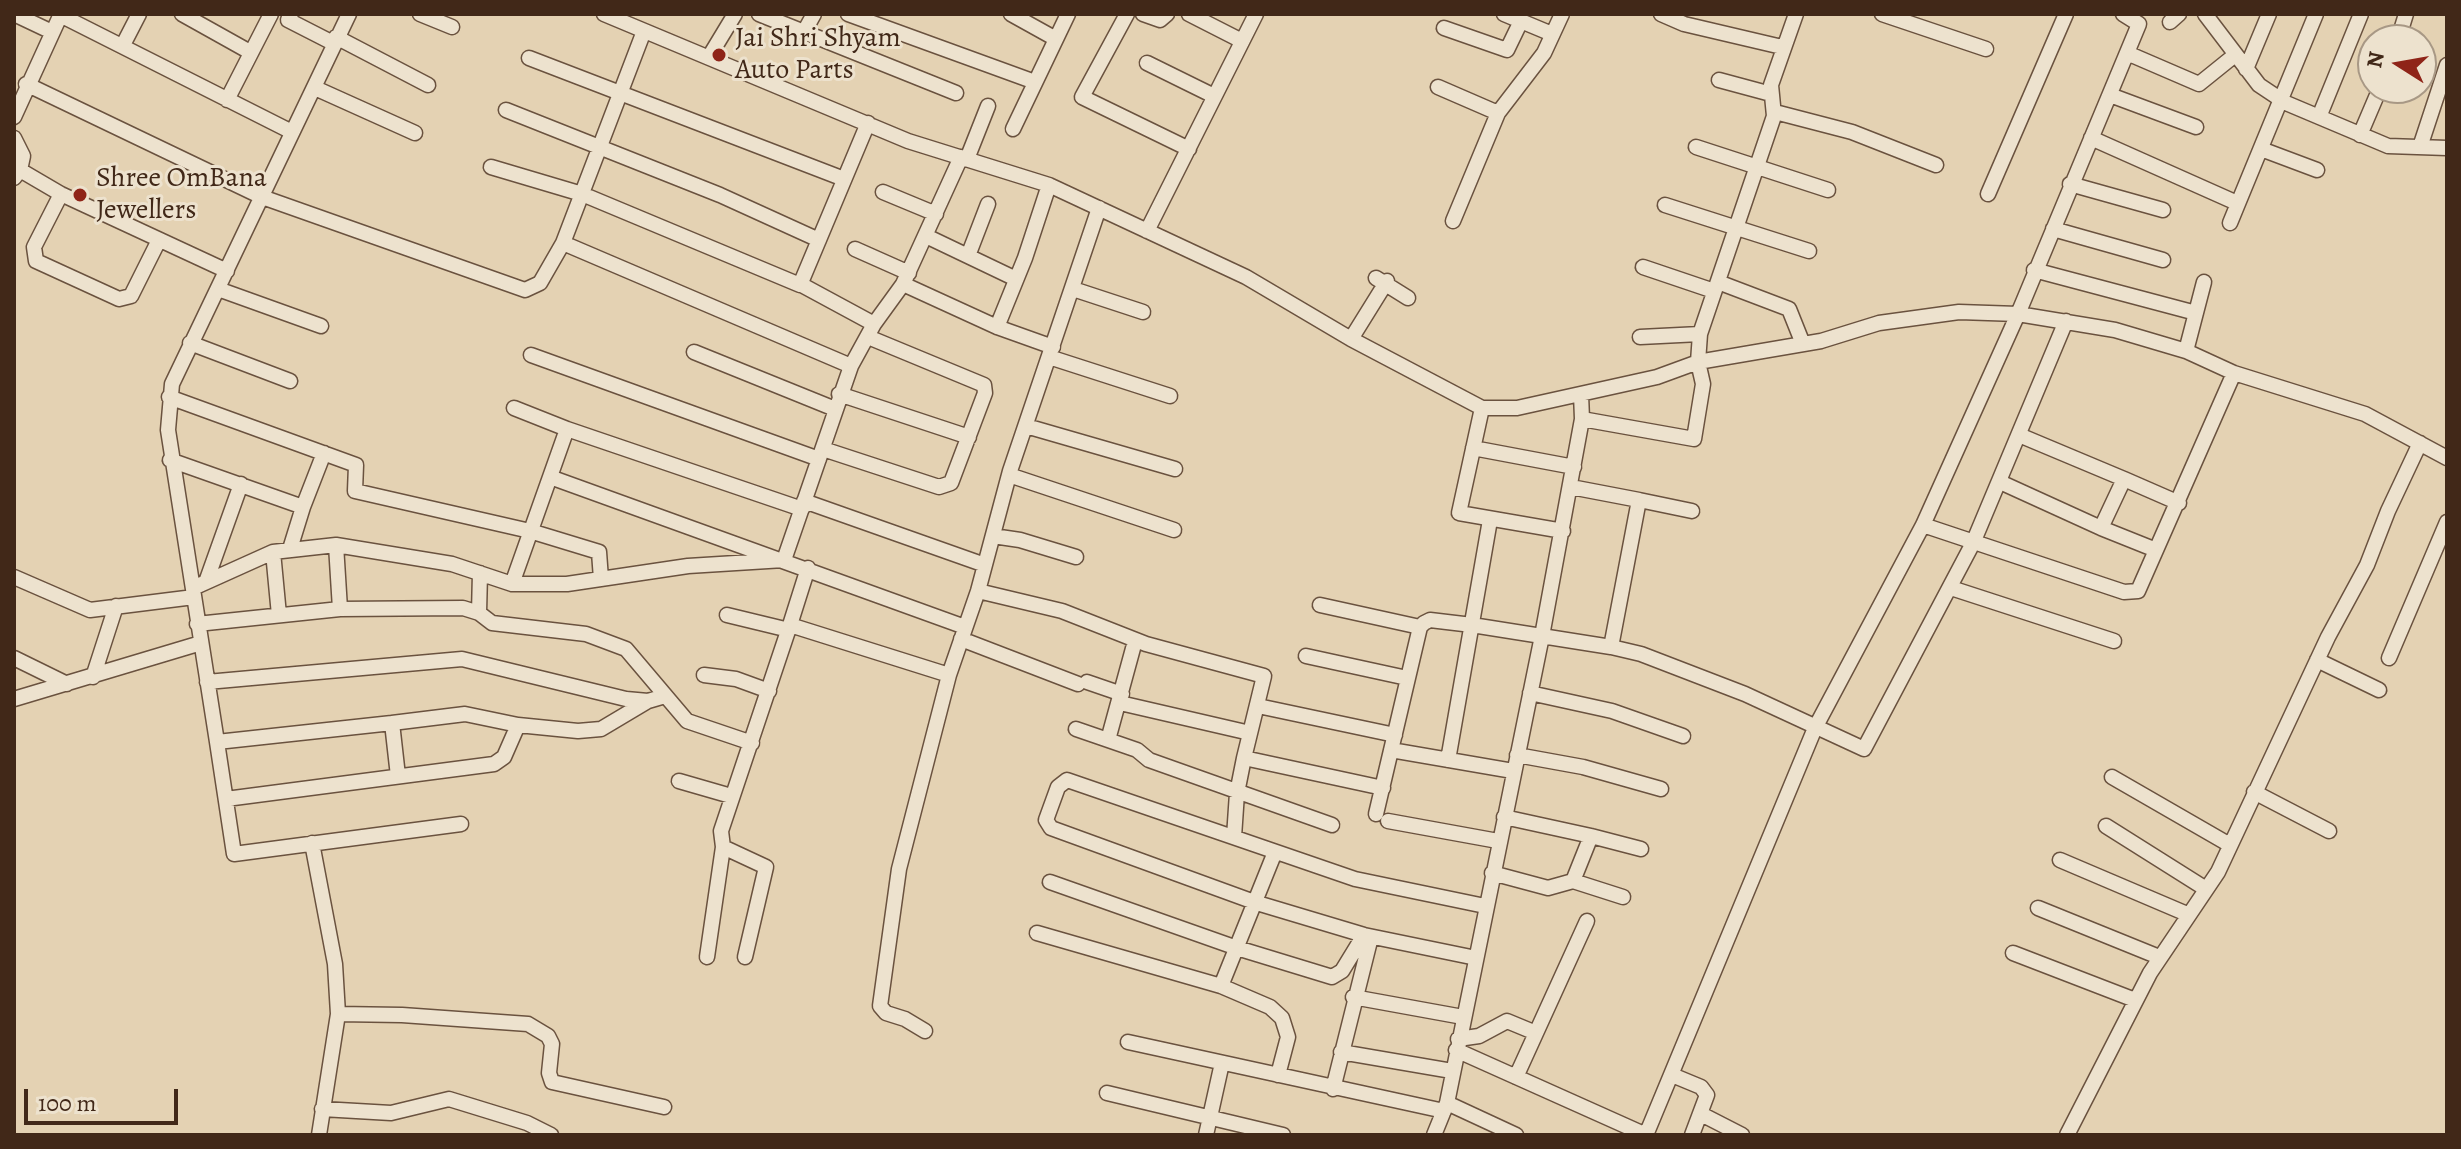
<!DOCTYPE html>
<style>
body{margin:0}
#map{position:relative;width:2461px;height:1149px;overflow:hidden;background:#e4d2b3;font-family:Alegreya,serif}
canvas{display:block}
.frame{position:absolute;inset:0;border:16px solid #412818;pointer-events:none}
.north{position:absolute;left:2357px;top:24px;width:80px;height:80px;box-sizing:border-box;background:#ede2ce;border:2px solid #a89885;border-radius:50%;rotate:281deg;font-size:22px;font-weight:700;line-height:32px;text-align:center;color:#412818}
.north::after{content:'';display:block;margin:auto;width:28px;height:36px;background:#8f2418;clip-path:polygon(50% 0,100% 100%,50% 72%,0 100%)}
.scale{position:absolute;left:24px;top:1089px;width:154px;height:36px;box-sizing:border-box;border:4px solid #412818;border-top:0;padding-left:10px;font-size:24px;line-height:28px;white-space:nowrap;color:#412818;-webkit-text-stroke:6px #ede2ce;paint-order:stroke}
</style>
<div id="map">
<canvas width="2461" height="1149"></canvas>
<div class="frame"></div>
<div class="north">N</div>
<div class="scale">100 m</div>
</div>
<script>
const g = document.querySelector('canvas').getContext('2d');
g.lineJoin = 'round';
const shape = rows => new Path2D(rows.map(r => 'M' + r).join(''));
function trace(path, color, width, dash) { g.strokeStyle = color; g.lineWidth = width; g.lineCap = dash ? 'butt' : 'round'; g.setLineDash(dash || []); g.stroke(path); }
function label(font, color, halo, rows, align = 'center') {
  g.font = font + ' Alegreya,serif'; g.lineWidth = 6; g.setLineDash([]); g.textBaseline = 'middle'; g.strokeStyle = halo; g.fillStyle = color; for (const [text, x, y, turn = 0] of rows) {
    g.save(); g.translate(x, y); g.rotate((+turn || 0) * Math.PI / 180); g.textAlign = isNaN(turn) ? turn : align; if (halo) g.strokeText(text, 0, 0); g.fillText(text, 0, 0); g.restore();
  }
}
const minor = shape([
 [14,14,52,32],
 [182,14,250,52],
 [291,14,288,20,333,43],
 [349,14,172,384,168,430,217,742,392,723,398,776],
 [420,14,452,27],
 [604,14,908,141,1049,185,1246,277,1351,339,1482,408,1517,408,1657,377,1698,362,1821,341,1879,323,1959,312,2018,314,2115,330,2186,351,2234,373,2365,414,2447,458],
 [759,14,956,93],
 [848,14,1035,82],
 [1011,14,1056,39],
 [1127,14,1082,97,1189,149],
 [1143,14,1160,20,1167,14],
 [1189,14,1242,41],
 [1504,14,1552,34],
 [1661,14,1684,24,1782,47],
 [1882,14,1986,49],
 [2205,14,2259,85,2286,103,2388,146,2447,148],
 [60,15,292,132],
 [2170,22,2179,14],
 [1444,28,1507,50,1521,21],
 [804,32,814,14],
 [336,37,428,85],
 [2398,40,2406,14],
 [123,45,139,14],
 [2127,53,2199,84,2235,55],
 [709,57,735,14],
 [529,58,844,179],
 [1147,63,1214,96],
 [2246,69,2269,14],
 [1719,80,1771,94],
 [26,84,262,197,525,290,540,283,563,243,644,31],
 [1438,87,1498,113],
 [315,88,415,133],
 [2110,95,2196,127],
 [227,100,271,14],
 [506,110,720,195,819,240],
 [1775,112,1852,132,1936,165],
 [14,117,61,14],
 [2319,117,2361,14],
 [1013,129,1068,14],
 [2360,135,2380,88],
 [14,138,23,156,20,170,14,178],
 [2091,138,2237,203],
 [1696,147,1828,190],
 [2420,147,2447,65],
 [2261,149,2317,170],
 [967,159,988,106],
 [491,167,582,194,800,285,868,123],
 [20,170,61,194,227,271],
 [2070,184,2163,210],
 [883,192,936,214],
 [61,194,34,247,36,261,119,299,131,296,159,240],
 [1988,194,2066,14],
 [1665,205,1809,251],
 [1453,221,1498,113,1544,53,1562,14],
 [2230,223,2316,14],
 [2053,229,2163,260],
 [1147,231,1256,14],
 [926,236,1016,279],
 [563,243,851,366],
 [855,249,909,273],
 [968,256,988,204],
 [1643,267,1714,291],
 [2034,270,2196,313],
 [1376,278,1408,298],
 [1718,282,1789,309,1803,344],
 [800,284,874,324],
 [903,284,997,327,1053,347],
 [218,289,321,326],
 [1073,289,1143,312],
 [997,327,1025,258,1049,185],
 [1640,337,1700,334],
 [1351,339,1387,281],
 [190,343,290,381],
 [2186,351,2204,282],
 [694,352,835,409],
 [531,355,819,459],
 [1049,357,1170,396],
 [839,394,969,437],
 [169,397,356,465,355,491,530,531,599,552,601,579],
 [514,408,567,429],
 [1482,408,1459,513,1563,531],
 [1582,419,1694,439,1703,384,1698,362,1700,334,1774,116,1771,85,1796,14],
 [1026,426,1175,469],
 [1473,448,1574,467],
 [823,449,939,487,951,483,985,393,984,385,868,337],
 [170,460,303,507,324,453],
 [1009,475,1174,530],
 [550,477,965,627],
 [2124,479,2179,503],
 [2000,482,2101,528,2124,479,2019,435],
 [1639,500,1692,511],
 [804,501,985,565],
 [1923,525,2124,592,2138,591,2234,373],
 [2101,528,2156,550],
 [993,536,1020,540,1076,557],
 [336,545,340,609],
 [290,549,303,507],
 [273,552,279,615],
 [808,568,790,625,949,675],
 [14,577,90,610,194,597],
 [206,582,241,484],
 [512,584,567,429,802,509],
 [193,588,273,552,336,545,452,564,512,584,567,584,688,566,784,560,851,366,874,324,903,284,961,157],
 [1951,588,2114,641],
 [978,591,1062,611,1146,644,1264,676,1244,758,1383,788],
 [1320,605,1420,627],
 [479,613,480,573],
 [727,615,789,630],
 [197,624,340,609,463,608,479,613,492,623,586,634,626,649,687,721,752,743],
 [961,639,1078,684],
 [1135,641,1108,740,1137,750,1149,760,1332,825],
 [1607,646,1641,654,1745,694,1864,749,1973,543,2066,321],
 [1306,656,1407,678],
 [14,658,67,684],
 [2389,658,2447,522],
 [2317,660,2379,690],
 [704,675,736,679,769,691],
 [93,677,116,606],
 [207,682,462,659,626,699,648,701,665,696],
 [1087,682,1122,694],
 [1530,693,1612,711,1683,736],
 [14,699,201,643],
 [1120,703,1250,733],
 [1258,706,1395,735],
 [392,723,465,714,518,725],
 [1076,729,1108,740],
 [217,742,234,854,461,824],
 [1391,750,1513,771],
 [1517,755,1583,767,1661,789],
 [1448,760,1490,520],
 [2112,777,2230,845],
 [679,781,731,796],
 [2254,792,2329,831],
 [226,799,494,764,504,757,518,725,578,731,601,729,648,701],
 [1376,814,1420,627,1424,623,1430,620,1472,625,1611,647,1639,500,1571,487],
 [1388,821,1498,841],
 [2106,826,2206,889],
 [1591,836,1641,849],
 [1234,837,1237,793,1244,758],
 [312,843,335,964,338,1014,319,1135],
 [723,847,766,867,745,957],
 [1275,852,1221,986,1270,1007,1282,1018,1288,1037,1278,1075],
 [2060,860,2187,914],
 [1492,873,1548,888,1573,881,1591,836,1504,817],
 [1573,881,1623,897],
 [1050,882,1237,948,1332,977,1342,971,1364,935],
 [2038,908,2159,957],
 [1037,933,1221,986],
 [2013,953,2135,1000],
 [707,957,723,847,721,831,790,625],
 [1476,958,1364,935,1257,903,1051,828,1046,820,1058,787,1067,780,1355,879,1485,906],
 [1353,997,1463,1017],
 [338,1014,402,1015,528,1024,548,1036,552,1044,549,1073,552,1082,664,1107],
 [925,1031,905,1019,886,1013,880,1006,899,869,949,675,978,591,1010,471,1099,208],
 [1458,1039,1479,1036,1507,1021,1536,1033],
 [1128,1042,1444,1111],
 [1456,1050,1646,1135],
 [1341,1052,1452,1071],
 [1672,1075,1701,1087,1707,1095,1692,1135],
 [1516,1077,1587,921],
 [1333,1089,1371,937],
 [1107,1093,1283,1135],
 [1447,1103,1516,1135],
 [322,1109,391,1113,449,1099,527,1123,551,1135],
 [1701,1114,1742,1135],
 [1206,1135,1222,1063],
 [1434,1135,1447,1103,1542,636,1582,419,1581,394],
 [1646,1135,1815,728,1923,525,2018,314,2139,24,2123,14],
 [2067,1135,2150,973,2218,872,2328,637,2367,565,2388,511,2420,443]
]);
trace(minor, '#6a523f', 17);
trace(minor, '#ede2ce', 14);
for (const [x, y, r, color] of [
 [719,55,8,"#8f2418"],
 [80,195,8,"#8f2418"]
]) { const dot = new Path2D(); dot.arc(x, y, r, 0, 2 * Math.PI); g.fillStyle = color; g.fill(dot); trace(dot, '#ede2ce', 3); }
label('28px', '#412818', '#ede2ce', [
 ["Jai Shri Shyam",735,39],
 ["Auto Parts",735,71],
 ["Shree OmBana",96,179],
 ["Jewellers",96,211]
], 'left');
</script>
